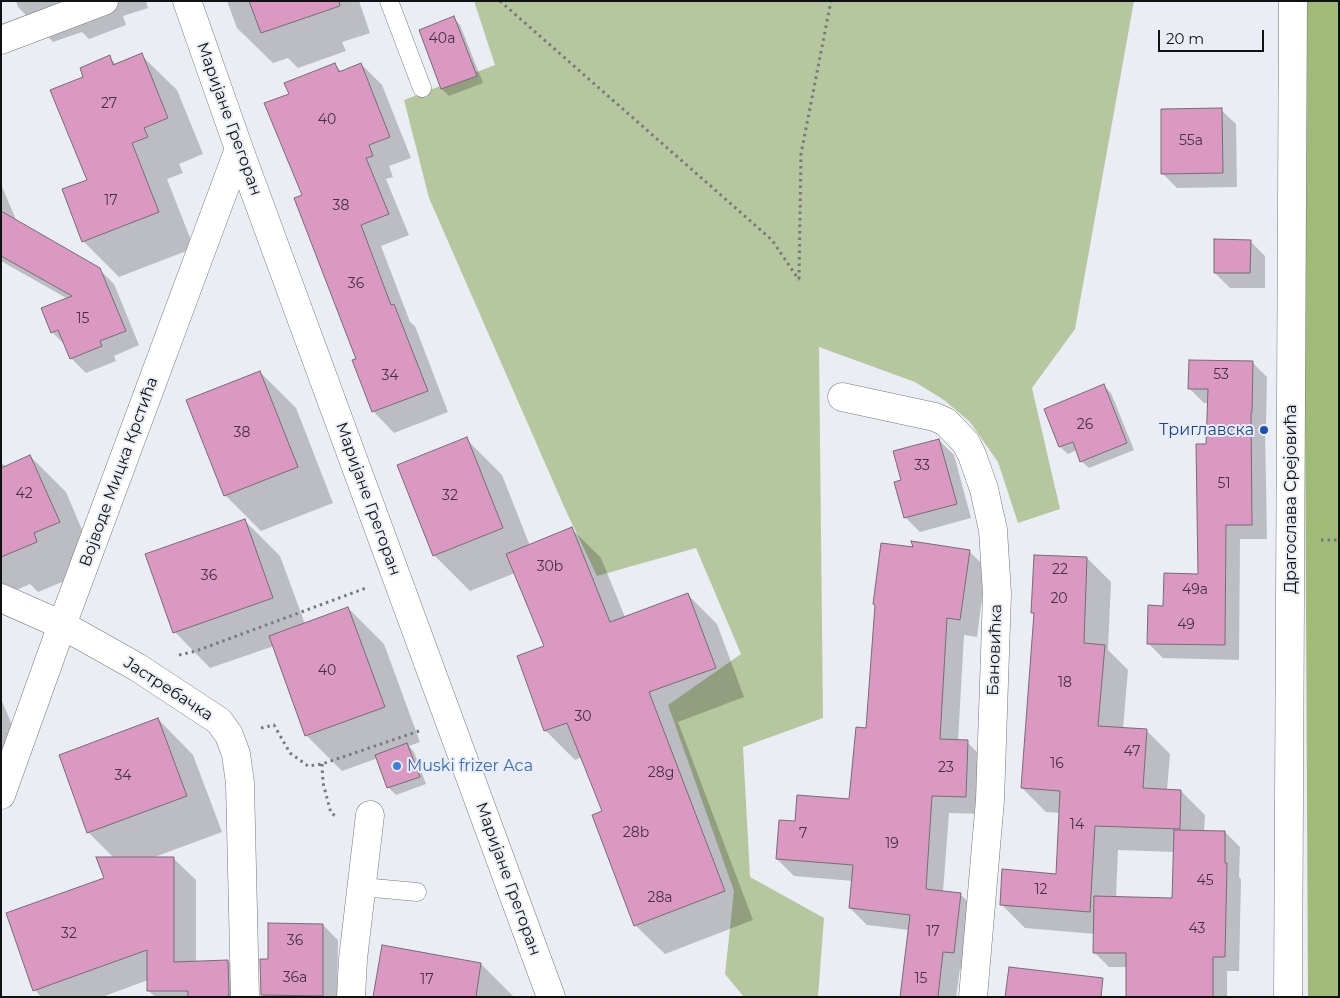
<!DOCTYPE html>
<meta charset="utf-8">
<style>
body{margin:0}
#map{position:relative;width:1340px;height:998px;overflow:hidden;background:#eaedf4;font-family:Montserrat,sans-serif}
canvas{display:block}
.frame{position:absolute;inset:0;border:2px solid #101113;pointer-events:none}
.scale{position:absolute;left:1158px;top:30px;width:106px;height:22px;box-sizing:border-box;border:2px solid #101113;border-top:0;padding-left:6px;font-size:15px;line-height:18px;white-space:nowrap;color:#101113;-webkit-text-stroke:4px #eaedf4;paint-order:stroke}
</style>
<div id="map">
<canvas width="1340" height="998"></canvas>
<div class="frame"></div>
<div class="scale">20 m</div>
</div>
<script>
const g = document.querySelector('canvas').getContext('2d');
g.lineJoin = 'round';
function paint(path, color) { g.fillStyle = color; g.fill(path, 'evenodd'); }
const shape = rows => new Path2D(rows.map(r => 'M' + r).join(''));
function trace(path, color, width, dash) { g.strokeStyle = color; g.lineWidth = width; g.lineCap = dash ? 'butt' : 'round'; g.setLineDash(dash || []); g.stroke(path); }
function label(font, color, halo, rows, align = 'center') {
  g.font = font + ' Montserrat,sans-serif'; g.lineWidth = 4; g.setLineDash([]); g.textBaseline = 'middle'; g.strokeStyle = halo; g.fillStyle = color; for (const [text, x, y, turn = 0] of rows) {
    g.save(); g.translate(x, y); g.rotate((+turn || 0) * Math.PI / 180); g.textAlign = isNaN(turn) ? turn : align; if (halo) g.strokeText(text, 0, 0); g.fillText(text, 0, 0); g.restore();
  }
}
paint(shape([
 [474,1,1134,1,1075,329,1032,388,1060,509,1018,523,998,462,970,422,944,400,915,382,819,347,823,718,743,747,750,877,824,918,818,997,744,997,725,974,734,891,668,705,741,654,696,548,597,576,566,511,429,198,404,100,495,65]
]), '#b6c79f');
paint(shape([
 [1303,1,1339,1,1339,997,1308,997]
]), '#a0bb78');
paint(shape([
 [16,1,146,1,148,8,123,16,126,25,89,39,82,32,53,42,18,7],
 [227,1,359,1,370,33,342,42,346,51,298,68,288,58,273,63,237,28],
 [453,17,460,25,483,83,449,96,442,89,420,31],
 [141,55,177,90,203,154,179,164,183,173,167,179,194,248,119,277,83,241,89,180,85,77,109,57,117,65],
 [361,64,382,85,411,158,389,166,393,177,386,179,409,235,381,246,410,322,415,326,448,412,394,433,374,412,354,361,358,359,303,196,290,94,335,65,342,72],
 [1221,110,1236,124,1237,187,1177,188,1162,173],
 [1,184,17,222,99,269,114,284,139,345,114,356,116,361,86,373,71,358,66,346,52,332,43,308,68,299,1,261],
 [1250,241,1265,256,1265,288,1230,288,1215,273],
 [1252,362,1267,377,1266,426,1265,426,1267,539,1240,539,1239,660,1163,658,1148,643,1164,607,1199,575,1208,403,1204,403,1189,388],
 [260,372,296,408,333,503,261,531,225,495],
 [1104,386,1111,393,1134,450,1089,468,1081,461,1077,450,1068,454,1060,447,1045,409],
 [466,439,502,475,530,546,572,529,601,558,625,617,687,594,717,624,744,697,678,722,753,920,665,954,635,925,604,812,582,757,575,760,546,731,519,657,545,647,515,573,470,591,434,555],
 [939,440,954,455,971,518,920,532,905,517,902,481],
 [30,456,66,492,94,558,72,578,38,592,30,584,1,597,1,462,6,467],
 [244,520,280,556,305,624,348,608,384,644,420,742,409,746,414,752,426,784,396,795,388,787,378,758,342,771,306,735,274,646,210,668,175,632],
 [969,551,986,568,977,637,964,635,958,741,967,742,984,759,983,814,949,813,943,892,960,894,978,911,971,970,960,969,956,997,901,997,909,930,867,925,850,908,853,881,794,876,777,859,796,822,850,801,868,729,876,606,874,604],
 [1087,558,1111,582,1108,650,1128,670,1123,729,1146,730,1170,754,1167,790,1181,791,1205,815,1204,832,1225,832,1240,847,1239,877,1241,879,1239,971,1227,971,1227,997,1127,997,1127,967,1109,967,1094,952,1095,934,1025,928,1001,904,1057,875,1060,813,1046,812,1022,788,1035,615,1032,612],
 [1118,850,1175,852,1173,899,1116,898],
 [1,699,18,739,1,776],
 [158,719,193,755,222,832,152,858,173,858,196,880,196,962,228,961,251,984,250,997,155,997,148,990,148,980,102,997,41,997,35,990,105,879,114,858,88,832],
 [323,925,338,940,337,997,264,997,262,995,269,960],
 [481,964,514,997,374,997]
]), '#0003');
const building = shape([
 [249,1,339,1,340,6,261,33,249,1],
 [454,16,477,76,441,89,419,30,454,16],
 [142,53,168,118,144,128,148,137,132,143,159,212,82,242,62,189,87,180,50,90,83,77,80,68,110,55,113,65,142,53],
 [335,63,339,72,361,63,390,137,369,145,373,156,366,158,389,214,361,225,391,305,394,304,428,391,372,412,352,360,356,359,294,198,302,195,264,103,289,94,284,83,335,63],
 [1222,108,1223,173,1161,174,1161,109,1222,108],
 [1,211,100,268,126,331,100,341,102,346,70,359,58,330,51,333,41,308,72,296,1,256,1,211],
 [1214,239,1251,240,1250,273,1214,273,1214,239],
 [1189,360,1253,361,1252,412,1251,412,1252,525,1226,525,1225,645,1147,644,1148,605,1163,606,1164,573,1198,574,1196,444,1206,444,1208,389,1188,389,1189,360],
 [260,371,298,467,224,496,186,400,260,371],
 [1104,384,1127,443,1080,462,1073,442,1059,447,1044,409,1104,384],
 [467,437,503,528,433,556,397,465,467,437],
 [939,439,957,504,904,518,894,482,901,480,893,451,939,439],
 [30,455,60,522,34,533,37,542,1,557,1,468,30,455],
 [245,519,273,598,173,633,145,554,245,519],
 [572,527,610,622,688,593,716,668,649,692,725,891,634,926,592,815,602,811,567,723,544,731,517,656,544,646,506,554,572,527],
 [911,541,970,550,960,620,947,618,940,739,968,740,966,797,932,796,926,889,961,893,954,953,943,952,938,997,900,997,910,915,849,908,853,865,776,859,779,820,795,821,797,795,849,799,856,727,866,728,875,605,873,604,881,543,913,547,911,541],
 [1034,555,1087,557,1084,643,1105,645,1098,726,1147,729,1143,788,1181,790,1180,829,1095,826,1090,912,1000,905,1002,869,1056,874,1060,791,1021,788,1034,613,1031,613,1034,555],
 [348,607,385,707,305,736,269,636,348,607],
 [158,718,187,796,87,833,59,755,158,718],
 [407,743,420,777,387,788,375,755,407,743],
 [1174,830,1225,831,1225,863,1227,863,1225,957,1213,957,1213,997,1126,997,1126,953,1093,953,1094,896,1172,898,1174,830],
 [96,857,174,857,174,962,228,960,229,995,228,995,228,997,188,997,188,991,147,991,147,950,33,991,6,913,104,878,96,857],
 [268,923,323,924,323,996,261,995,260,959,268,959,268,923],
 [382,945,481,963,476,997,373,997,382,945],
 [1009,967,1103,978,1101,997,1005,997,1009,967]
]);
paint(building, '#da98c2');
trace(building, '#746d71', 1);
const service = shape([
 [389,1,422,88],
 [362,887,417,892]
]);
const minor = shape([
 [1,40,104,1],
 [842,397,935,417,946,422,966,443,972,455,984,489,993,530,997,594,990,800,973,997],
 [1,598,62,625,137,667,219,721,229,735,236,754,240,783,245,997],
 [351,997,353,959,370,815]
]);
const tertiary = shape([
 [187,1,239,149,551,997],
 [1,795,62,625,239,149]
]);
const secondary = shape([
 [1288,997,1293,1]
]);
trace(service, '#74777d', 19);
trace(minor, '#74777d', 29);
trace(tertiary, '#74777d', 29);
trace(secondary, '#74777d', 29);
trace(shape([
 [500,1,772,240,799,280],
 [799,279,801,154,831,1],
 [1321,540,1339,540],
 [179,655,196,651,366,588],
 [261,728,274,725,290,753,308,766,322,764,419,731],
 [322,764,323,783,331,813,337,817]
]), '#77797d', 3, [2.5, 4]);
trace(service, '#fff', 18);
trace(minor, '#fff', 28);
trace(tertiary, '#fff', 28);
trace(secondary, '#fff', 28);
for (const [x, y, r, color] of [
 [1264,430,5,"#1a4fb4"],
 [397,766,5,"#3f7fe0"]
]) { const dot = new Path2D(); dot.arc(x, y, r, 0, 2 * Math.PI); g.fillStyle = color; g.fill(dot); trace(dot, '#eaedf4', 2); }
label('14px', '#42333f', null, [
 ["40a",442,39],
 ["27",109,104],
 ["40",327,120],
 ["55a",1191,141],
 ["17",111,201],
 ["38",341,206],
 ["36",356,284],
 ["15",83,319],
 ["53",1221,375],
 ["34",390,376],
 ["26",1085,425],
 ["38",242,433],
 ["33",922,466],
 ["51",1224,484],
 ["42",24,494],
 ["32",450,496],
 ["30b",550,567],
 ["22",1060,570],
 ["36",209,576],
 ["49a",1195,590],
 ["20",1059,599],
 ["49",1186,625],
 ["40",327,671],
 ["18",1065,683],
 ["30",583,717],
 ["47",1132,752],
 ["16",1057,764],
 ["23",946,768],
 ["28g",661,773],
 ["34",123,776],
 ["14",1077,825],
 ["28b",636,833],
 ["7",803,834],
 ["19",892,844],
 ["45",1205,881],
 ["12",1041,890],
 ["28a",660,898],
 ["43",1197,929],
 ["17",933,932],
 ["32",69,934],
 ["36",295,941],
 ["36a",295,978],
 ["15",921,979],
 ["17",427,980]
]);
label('16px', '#101113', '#eaedf4', [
 ["Маријане Грегоран",229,119,70],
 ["Војводе Мицка Крстића",119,472,-70],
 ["Маријане Грегоран",368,499,70],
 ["Драгослава Срејовића",1291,499,-90],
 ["Бановићка",995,650,-88],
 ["Јастребачка",168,689,33],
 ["Маријане Грегоран",508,879,70]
]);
label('16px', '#164399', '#eaedf4', [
 ["Триглавска",1254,430]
], 'right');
label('16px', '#366cbe', '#eaedf4', [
 ["Muski frizer Aca",407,766]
], 'left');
</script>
